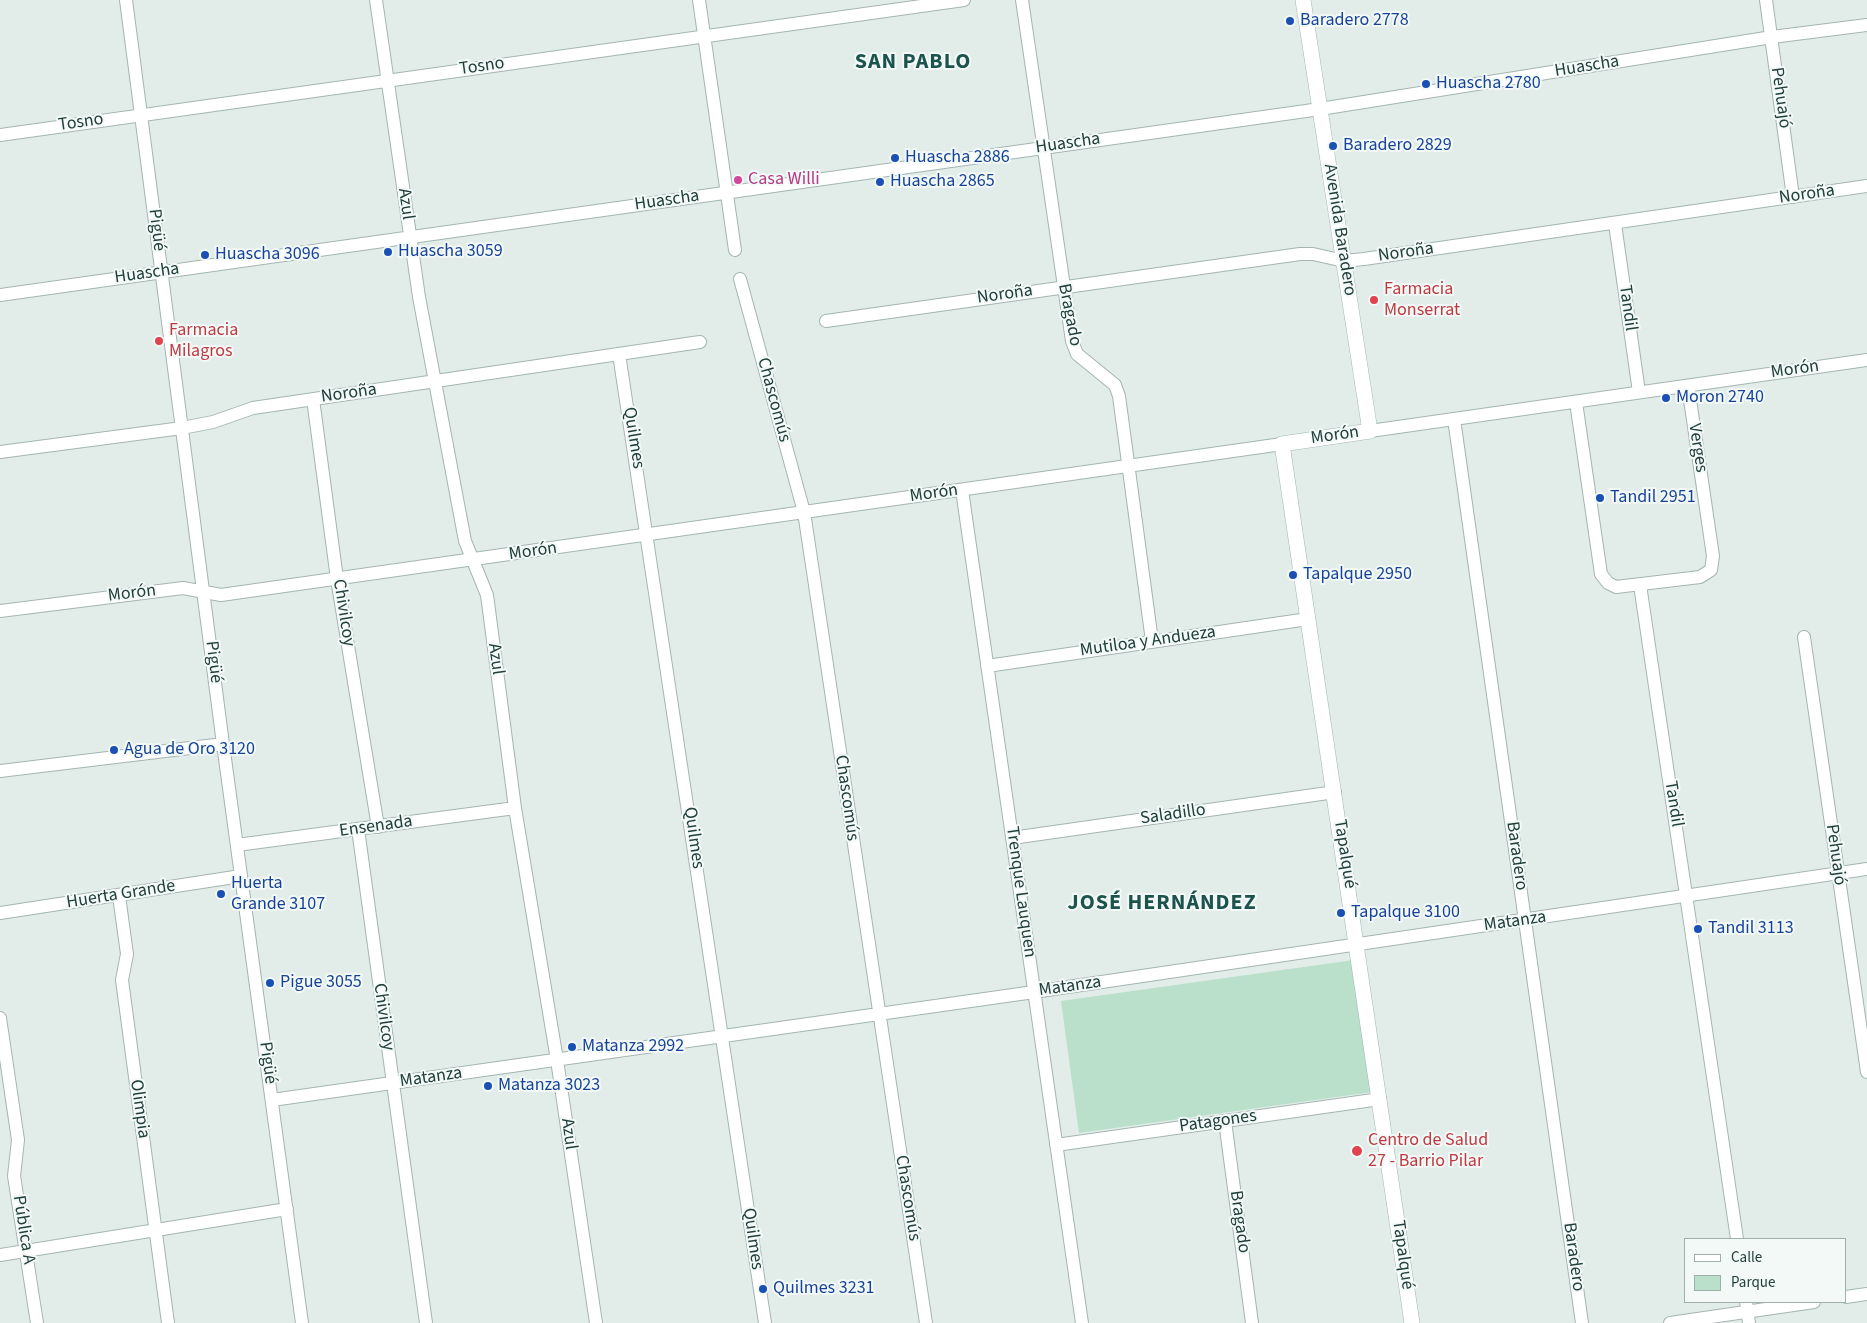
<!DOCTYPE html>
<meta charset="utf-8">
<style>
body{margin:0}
#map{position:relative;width:1867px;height:1323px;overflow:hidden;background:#e2edea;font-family:"Source Sans 3",sans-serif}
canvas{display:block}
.legend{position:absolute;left:1684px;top:1238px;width:162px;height:65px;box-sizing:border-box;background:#f3f9f7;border:1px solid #9fafac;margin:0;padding:6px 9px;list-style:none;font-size:15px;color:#213f3c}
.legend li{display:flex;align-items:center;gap:10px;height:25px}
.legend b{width:25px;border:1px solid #9fafac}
</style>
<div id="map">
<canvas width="1867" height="1323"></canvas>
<ul class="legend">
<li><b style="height:6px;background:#fff"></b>Calle</li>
<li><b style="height:14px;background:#badfca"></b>Parque</li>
</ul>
</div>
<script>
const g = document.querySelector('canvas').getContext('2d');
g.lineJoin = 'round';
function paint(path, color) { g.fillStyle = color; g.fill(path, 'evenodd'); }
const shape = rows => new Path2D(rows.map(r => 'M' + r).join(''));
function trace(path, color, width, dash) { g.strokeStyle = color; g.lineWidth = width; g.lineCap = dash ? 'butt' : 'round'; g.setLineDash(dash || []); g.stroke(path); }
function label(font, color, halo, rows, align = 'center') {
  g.font = font + ' "Source Sans 3",sans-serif'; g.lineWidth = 4; g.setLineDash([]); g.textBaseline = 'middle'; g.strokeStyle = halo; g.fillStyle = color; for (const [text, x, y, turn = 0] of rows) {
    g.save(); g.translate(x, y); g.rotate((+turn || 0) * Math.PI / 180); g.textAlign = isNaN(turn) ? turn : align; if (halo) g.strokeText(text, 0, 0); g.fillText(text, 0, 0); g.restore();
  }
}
paint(shape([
 [1361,959,1379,1091,1079,1133,1061,1001]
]), '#badfca');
const minor = shape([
 [126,0,223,744,302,1323],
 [376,0,419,297,465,541,487,595,515,808,557,1060,596,1323],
 [699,0,735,250],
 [1022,0,1072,341,1077,354,1115,385,1119,396,1152,641],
 [1766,0,1793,197],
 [0,135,964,0],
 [1615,224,1639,392],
 [740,279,804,512,926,1323],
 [0,295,1320,109,1772,37,1867,25],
 [826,321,1300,254,1313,254,1344,261,1364,259,1867,186],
 [619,354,765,1323],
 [313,399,337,579,378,827],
 [1576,402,1601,574,1608,583,1616,587,1700,577,1711,570,1713,556,1688,386],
 [1454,419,1582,1323],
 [1370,431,1867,360],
 [0,452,182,428,213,422,253,408,700,342],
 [962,490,1082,1323],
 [1640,585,1737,1239],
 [0,611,183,588,221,595,1282,444],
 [1804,637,1867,1072],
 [987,666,1308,619],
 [0,771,223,744],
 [358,829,426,1323],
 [1012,838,1335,792],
 [237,845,515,808],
 [119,896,127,954,122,980,168,1323],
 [0,913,241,876],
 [0,1018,18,1140,14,1176,37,1323],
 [272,1100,1034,992,1867,869],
 [1225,1121,1252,1323],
 [1056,1145,1380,1099],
 [0,1255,287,1209],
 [1846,1297,1867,1294],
 [1746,1302,1749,1323],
 [1670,1323,1814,1302]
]);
const secondary = shape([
 [1303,0,1370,431,1282,444,1412,1323]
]);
trace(minor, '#a4b5b2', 14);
trace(secondary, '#a0b9b4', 16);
trace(minor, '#fff', 12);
trace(secondary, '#fff', 15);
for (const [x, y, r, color] of [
 [1290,21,5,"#1a4fb4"],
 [1426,84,5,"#1a4fb4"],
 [1333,146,5,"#1a4fb4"],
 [895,158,5,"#1a4fb4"],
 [738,180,5,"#d1479c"],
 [880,182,5,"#1a4fb4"],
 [388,252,5,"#1a4fb4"],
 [205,255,5,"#1a4fb4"],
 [1374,300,5,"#e0444e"],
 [159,341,5,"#e0444e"],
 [1666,398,5,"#1a4fb4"],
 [1600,498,5,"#1a4fb4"],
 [1293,575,5,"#1a4fb4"],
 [114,750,5,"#1a4fb4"],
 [221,894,5,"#1a4fb4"],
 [1341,913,5,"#1a4fb4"],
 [1698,929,5,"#1a4fb4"],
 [270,983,5,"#1a4fb4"],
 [572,1047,5,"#1a4fb4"],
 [488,1086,5,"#1a4fb4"],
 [1357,1151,6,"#e0444e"],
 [763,1289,5,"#1a4fb4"]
]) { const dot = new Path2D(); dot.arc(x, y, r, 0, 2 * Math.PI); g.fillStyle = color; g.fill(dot); trace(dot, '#f3f9f7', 2); }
label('18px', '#164399', '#f3f9f7', [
 ["Baradero 2778",1300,21],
 ["Huascha 2780",1436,84],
 ["Baradero 2829",1343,146],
 ["Huascha 2886",905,158],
 ["Huascha 2865",890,182],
 ["Huascha 3059",398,252],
 ["Huascha 3096",215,255],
 ["Moron 2740",1676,398],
 ["Tandil 2951",1610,498],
 ["Tapalque 2950",1303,575],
 ["Agua de Oro 3120",124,750],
 ["Huerta",231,884],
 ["Grande 3107",231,905],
 ["Tapalque 3100",1351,913],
 ["Tandil 3113",1708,929],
 ["Pigue 3055",280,983],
 ["Matanza 2992",582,1047],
 ["Matanza 3023",498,1086],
 ["Quilmes 3231",773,1289]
], 'left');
label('18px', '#213f3c', '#f3f9f7', [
 ["Tosno",482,67,-8],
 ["Huascha",1587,67,-9],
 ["Pehuajó",1780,98,82],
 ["Tosno",81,123,-8],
 ["Huascha",1068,144,-8],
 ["Noroña",1807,195,-8],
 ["Huascha",667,201,-8],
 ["Azul",405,204,82],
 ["Pigüé",156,230,83],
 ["Avenida Baradero",1339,230,81],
 ["Noroña",1406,253,-8],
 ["Huascha",147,274,-8],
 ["Noroña",1005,295,-8],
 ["Tandil",1627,308,82],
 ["Bragado",1069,315,79],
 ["Morón",1795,370,-8],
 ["Noroña",349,394,-8],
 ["Chascomús",773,400,75],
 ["Morón",1335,436,-8],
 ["Quilmes",633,438,81],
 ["Verges",1697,448,81],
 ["Morón",934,494,-8],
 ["Morón",533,552,-8],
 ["Morón",132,594,-7],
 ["Chivilcoy",343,613,81],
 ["Mutiloa y Andueza",1148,642,-8],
 ["Azul",495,659,82],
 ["Pigüé",213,662,83],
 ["Chascomús",846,798,82],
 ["Tandil",1673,804,81],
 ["Saladillo",1173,815,-8],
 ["Ensenada",376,827,-8],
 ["Quilmes",693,838,82],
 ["Tapalqué",1344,854,81],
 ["Pehuajó",1835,855,82],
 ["Baradero",1516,856,82],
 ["Trenque Lauquen",1020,892,82],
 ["Huerta Grande",121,895,-9],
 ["Matanza",1515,922,-8],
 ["Matanza",1070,987,-8],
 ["Chivilcoy",383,1017,82],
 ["Pigüé",267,1063,82],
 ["Matanza",431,1078,-8],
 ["Olimpia",139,1109,82],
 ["Patagones",1218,1122,-8],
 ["Azul",568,1134,82],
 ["Chascomús",907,1198,81],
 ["Bragado",1239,1222,82],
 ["Pública A",23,1230,81],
 ["Quilmes",752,1239,82],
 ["Tapalqué",1402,1255,82],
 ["Baradero",1573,1257,82]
]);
label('18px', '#b23c85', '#f3f9f7', [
 ["Casa Willi",748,180]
], 'left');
label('18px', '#be3a42', '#f3f9f7', [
 ["Farmacia",1384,290],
 ["Monserrat",1384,311],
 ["Farmacia",169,331],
 ["Milagros",169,352],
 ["Centro de Salud",1368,1141],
 ["27 - Barrio Pilar",1368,1162]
], 'left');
g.letterSpacing = '1px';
label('bold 22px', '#1c534d', '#f3f9f7', [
 ["SAN PABLO",913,63],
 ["JOSÉ HERNÁNDEZ",1162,904]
]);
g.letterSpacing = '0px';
</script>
